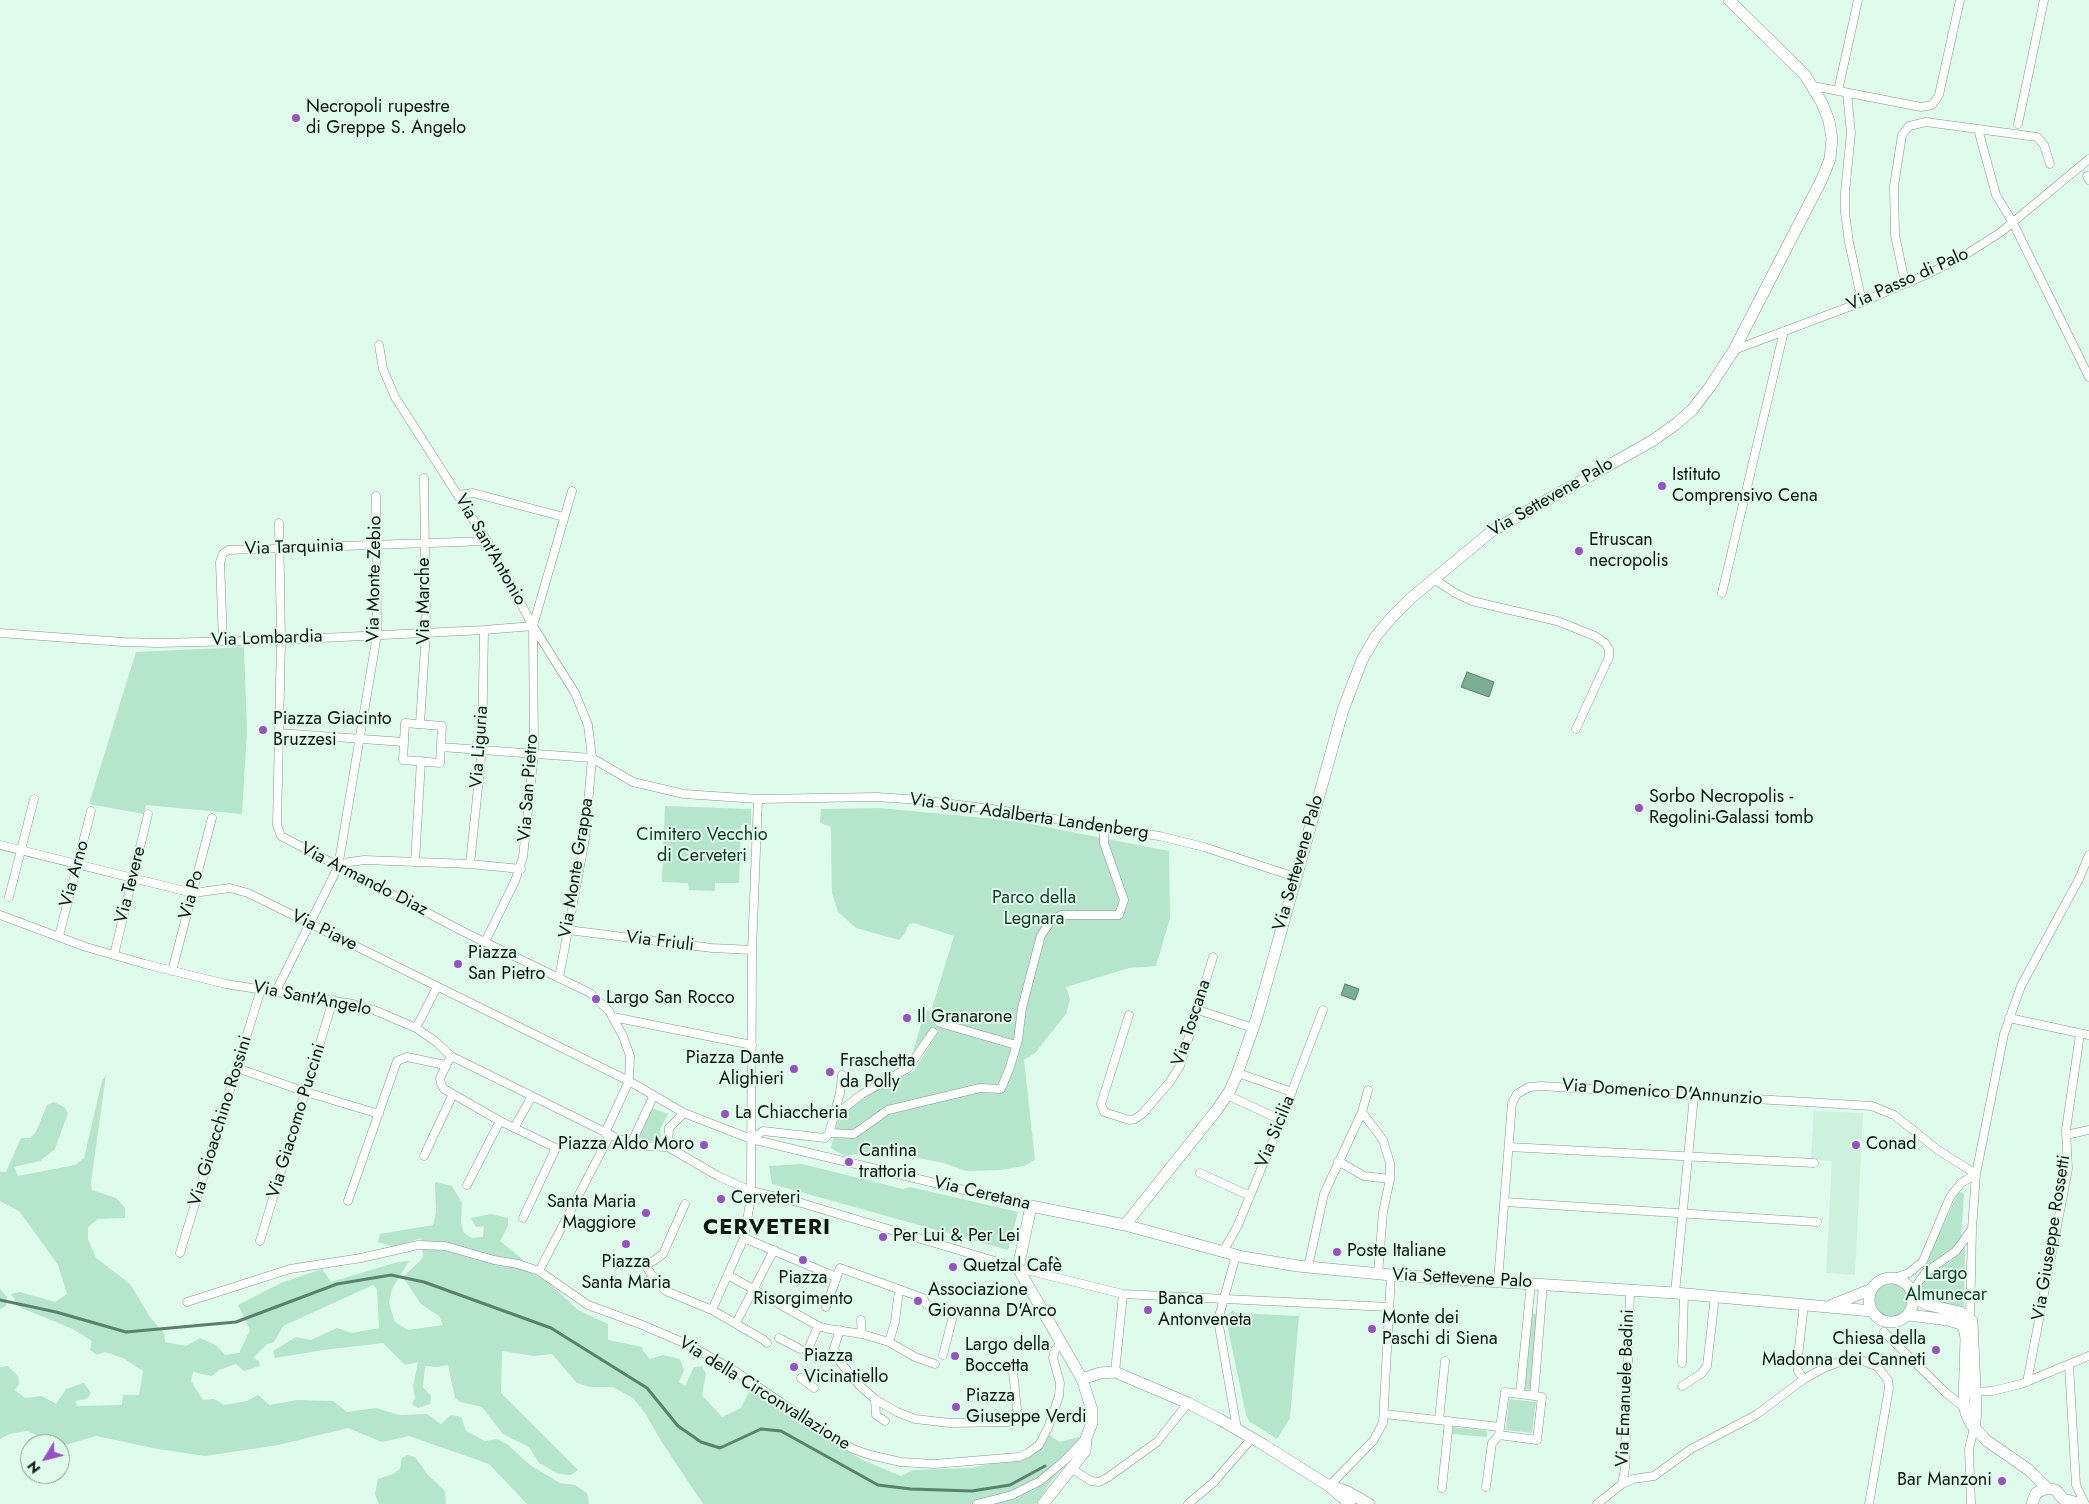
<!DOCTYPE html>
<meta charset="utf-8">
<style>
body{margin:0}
#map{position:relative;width:2089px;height:1504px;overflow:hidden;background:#dffbeb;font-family:Jost,sans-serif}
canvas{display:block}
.north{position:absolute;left:20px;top:1434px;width:50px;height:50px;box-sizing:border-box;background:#dffbeb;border:1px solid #8ba094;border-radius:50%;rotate:233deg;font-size:14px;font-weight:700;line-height:20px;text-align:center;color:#0d1711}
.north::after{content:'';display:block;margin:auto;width:18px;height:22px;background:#9850c4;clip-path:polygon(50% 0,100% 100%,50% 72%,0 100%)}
</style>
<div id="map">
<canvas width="2089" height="1504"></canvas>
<div class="north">N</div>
</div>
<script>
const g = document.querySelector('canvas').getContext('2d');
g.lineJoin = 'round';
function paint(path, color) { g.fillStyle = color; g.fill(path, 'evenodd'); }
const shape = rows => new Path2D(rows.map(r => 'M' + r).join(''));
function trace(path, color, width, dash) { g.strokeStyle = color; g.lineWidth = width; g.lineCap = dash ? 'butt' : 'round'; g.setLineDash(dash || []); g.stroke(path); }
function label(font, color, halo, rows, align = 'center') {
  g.font = font + ' Jost,sans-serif'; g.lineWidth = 4; g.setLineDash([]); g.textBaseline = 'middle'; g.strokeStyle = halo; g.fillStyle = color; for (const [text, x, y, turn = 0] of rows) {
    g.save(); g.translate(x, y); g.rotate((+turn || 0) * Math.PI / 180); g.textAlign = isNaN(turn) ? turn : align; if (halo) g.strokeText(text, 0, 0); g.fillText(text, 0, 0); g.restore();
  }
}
paint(shape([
 [1814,1111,1863,1113,1855,1275,1826,1273,1832,1161,1811,1159]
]), '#cdf1dd');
paint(shape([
 [244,647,247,730,242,814,146,805,144,814,89,804,136,652],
 [665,806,751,809,751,825,741,825,739,883,715,883,715,891,689,890,688,883,662,882],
 [880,808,1015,821,1169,851,1170,918,1156,966,1129,968,1066,987,1070,999,1066,1014,1035,1053,1024,1060,1035,1160,1024,1166,1000,1170,966,1171,944,1163,878,1150,845,1156,831,1148,838,1120,850,1105,871,1092,914,1071,939,1031,932,1028,912,1056,925,1010,931,1011,954,936,914,923,909,924,905,933,899,940,856,928,838,912,832,893,831,827,820,823,821,809],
 [106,1075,91,1182,92,1190,116,1198,125,1208,125,1218,98,1219,88,1227,88,1239,96,1258,130,1284,150,1317,164,1333,165,1342,186,1346,200,1338,216,1345,225,1355,239,1353,250,1330,238,1305,281,1283,322,1269,331,1282,398,1262,409,1261,392,1289,389,1303,395,1322,408,1330,443,1325,439,1316,421,1304,403,1277,422,1259,423,1254,421,1238,394,1247,378,1242,380,1234,433,1225,436,1212,435,1182,452,1186,462,1203,461,1223,464,1233,471,1238,483,1237,484,1226,476,1227,471,1218,491,1214,508,1218,508,1226,500,1241,521,1258,535,1275,548,1282,578,1310,608,1324,608,1340,642,1347,643,1351,650,1359,663,1355,680,1359,684,1370,679,1382,685,1386,694,1367,702,1366,706,1374,702,1395,722,1417,741,1408,752,1385,829,1440,862,1460,901,1476,913,1470,971,1468,1009,1460,1035,1451,1044,1434,1051,1436,1059,1442,1079,1437,1077,1450,1050,1483,1036,1504,703,1504,663,1444,645,1413,633,1398,613,1387,590,1387,577,1383,552,1354,534,1356,502,1351,501,1393,578,1470,571,1475,559,1474,539,1463,529,1447,503,1434,482,1407,460,1402,455,1398,448,1365,437,1367,425,1366,423,1387,431,1396,430,1404,418,1408,412,1404,415,1398,413,1386,418,1362,405,1365,383,1343,323,1350,275,1358,273,1351,296,1337,311,1340,337,1328,352,1333,379,1328,377,1289,373,1285,283,1326,274,1342,267,1344,253,1358,259,1361,260,1366,244,1371,236,1364,219,1370,212,1376,193,1372,191,1381,203,1400,214,1399,224,1405,247,1401,258,1395,270,1405,297,1400,333,1401,347,1412,376,1408,399,1415,427,1414,441,1424,451,1415,461,1417,466,1431,485,1441,497,1439,507,1444,530,1465,560,1483,575,1485,587,1493,589,1504,527,1504,489,1464,409,1436,382,1442,348,1428,278,1445,205,1456,153,1448,96,1436,62,1446,27,1431,10,1434,0,1439,0,1367,8,1366,18,1376,19,1384,15,1390,25,1398,42,1396,56,1404,66,1389,84,1383,91,1393,87,1399,75,1401,77,1406,122,1405,123,1395,139,1395,143,1371,123,1358,105,1352,97,1355,90,1350,92,1341,73,1329,19,1307,11,1294,20,1292,55,1302,67,1294,58,1265,38,1237,19,1211,0,1201,0,1172,6,1172,21,1138,30,1138,36,1132,47,1105,54,1102,64,1107,68,1113,55,1149,40,1161,14,1167,18,1176,75,1165,84,1158,102,1081],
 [652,1108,668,1114,660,1129,661,1141,637,1142],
 [802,1164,903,1189,910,1187,1018,1212,1008,1250,772,1184,769,1166],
 [1962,1192,1964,1194,1961,1237,1957,1245,1931,1265,1928,1264,1926,1262,1958,1193],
 [1965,1247,1964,1308,1927,1301,1920,1297,1918,1287,1927,1275,1950,1262],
 '1874 1301a17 17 0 1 1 34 0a17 17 0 1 1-34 0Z',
 [0,1289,7,1297,6,1306,0,1309],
 [1233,1310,1235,1313,1299,1316,1290,1418,1277,1439,1249,1421,1246,1415,1228,1328,1228,1315],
 [1532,1314,1537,1314,1530,1390,1525,1389],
 [1509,1399,1536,1402,1532,1433,1506,1430],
 [1453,1427,1487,1431,1487,1437,1452,1434],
 [407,1455,415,1457,428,1475,445,1491,446,1504,379,1504,375,1494,378,1479,393,1474,400,1469,402,1458]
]), '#b5e5ca');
const water = shape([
 [1467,672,1494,682,1489,697,1461,687,1467,672],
 [1345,984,1359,989,1355,1000,1341,995,1345,984]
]);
paint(water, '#7bae93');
trace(water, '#5a816c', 1);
trace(shape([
 [0,1300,56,1312,126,1332,236,1322,337,1284,391,1275,424,1282,551,1328,647,1388,678,1426,701,1442,720,1448,761,1429,781,1431,878,1485,911,1489,972,1491,1010,1485,1045,1466]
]), '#5a816c', 3);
const street = shape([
 [1813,86,1921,107,1932,105,1939,95,1960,0],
 [1838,91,1858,0],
 [1847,93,1851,133,1845,192,1845,213,1849,242,1862,302],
 [2018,124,2044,0],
 [1978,129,1996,195,2013,223,2089,377],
 [2087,176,2089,180],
 [1903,273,1895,235,1894,186,1902,135,1909,126,1926,122,2037,137,2044,145,2050,164],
 [379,345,383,369,395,397,487,541,533,626,575,693,588,725,592,758,585,839,559,978],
 [1734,350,1862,302,1930,273,1962,257,2001,232,2089,159],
 [458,495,473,493,564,517],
 [279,523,281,640,277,825,281,836,464,932,590,993,609,1011,623,1036,630,1056,629,1081,684,1113,751,1139,1031,1206],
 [1434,579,1455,593,1472,601,1557,621,1595,636,1605,643,1609,649,1609,657,1576,729],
 [1722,593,1784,331],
 [0,633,123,642,158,643,281,640,484,630,533,626],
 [223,641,220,562,223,554,228,550,487,541],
 [405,723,442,726,440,763,403,760,405,723],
 [420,724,426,632,424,478],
 [279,733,404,742],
 [441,747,592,758,633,782,684,794,758,799,877,797,920,800,999,810,1159,836,1204,847,1295,877],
 [0,845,193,893,230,888,248,893,629,1081,605,1133],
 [415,862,421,761],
 [470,864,482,749,484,630],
 [338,867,349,862,364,860,470,864,521,869],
 [9,897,34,799],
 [0,915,86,947,145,964,226,984,353,1004,374,1010,416,1028,435,1041,451,1056,619,1139,641,1146,668,1147,718,1176,751,1191,798,1202,1018,1268,1123,1294,1389,1307],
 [568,930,712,948,752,950],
 [59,936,91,811],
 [485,942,515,881,523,857,534,752,533,626,572,491],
 [114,955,148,814],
 [172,971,212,818],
 [276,991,338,867,377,635,376,496],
 [1198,1010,1253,1028],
 [1129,1015,1101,1104,1104,1112,1129,1120,1135,1119,1142,1114,1169,1083,1180,1066,1213,957],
 [613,1017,752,1045],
 [2009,1018,2089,1035],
 [940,1023,1016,1045],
 [416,1028,437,987],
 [451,1056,440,1078,441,1084,444,1089,500,1121,556,1148,523,1218],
 [237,1068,306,1092,379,1114],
 [1238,1073,1292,1092],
 [1227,1095,1281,1120],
 [1362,1112,1383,1140,1390,1163,1390,1179,1383,1212,1378,1274],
 [834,1116,862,1094,908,1068,933,1032],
 [514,1128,532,1096],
 [829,1133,854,1134,888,1110,980,1088,1001,1089,1010,1067,1018,1040,1022,1008,1041,935,1052,920,1061,915,1119,915,1124,900,1104,843,1104,827],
 [2066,1135,2089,1130],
 [751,1139,763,1131,825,1138,829,1133,834,1116,840,1093,842,1075],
 [631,1144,653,1097],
 [668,1147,669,1128,684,1113],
 [1509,1147,1814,1163],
 [424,1156,453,1094],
 [1338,1161,1364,1176,1390,1179],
 [1200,1173,1250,1196],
 [467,1185,500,1121],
 [348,1201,397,1061,407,1057,445,1065],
 [1505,1202,1817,1222],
 [685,1204,663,1254,646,1266,651,1274,666,1291,712,1310,764,1340,767,1343],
 [744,1238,836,1277],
 [260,1241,333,1000],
 [1223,1252,1238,1225,1276,1133,1323,1010],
 [180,1253,261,989],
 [1236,1255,1218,1320,1237,1429],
 [1308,1267,1324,1194,1362,1112,1368,1090],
 [539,1271,610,1135],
 [728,1275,818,1326,829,1329,862,1334,889,1342,915,1357,935,1364],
 [1894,1278,1909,1273,1923,1261,1950,1197,1961,1183,1976,1174],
 [1498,1281,1512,1103,1517,1094,1529,1087,1541,1086,1872,1106,1894,1115,1938,1150,1976,1174],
 [1912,1291,1926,1272,1956,1251,1972,1229],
 [1675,1293,1694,1095],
 [187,1302,290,1269,361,1258,418,1245,445,1246,494,1260,518,1264,539,1271,588,1305,640,1324,689,1345,735,1371,830,1436,853,1449,870,1455,901,1462,934,1464,1019,1457,1028,1453,1039,1445,1048,1428,1059,1396,1060,1383,1053,1358,1055,1350,1061,1343],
 [1804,1304,1797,1365,1798,1371,1804,1379],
 [826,1307,840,1268,923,1298,926,1304,953,1316,943,1355],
 [712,1310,744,1238,751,1197,752,950,758,799],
 [1970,1318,1972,1229,1976,1174,2004,1034,2021,986,2079,879,2089,855],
 [861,1320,862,1334],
 [736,1323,774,1250],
 [840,1330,834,1348,840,1362,860,1386,875,1399,897,1412,915,1419,950,1423,1008,1422,1015,1415,1017,1409,1013,1372],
 [1884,1332,1946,1393,1965,1408],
 [779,1338,800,1349],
 [889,1342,895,1322,899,1290],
 [807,1352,818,1326],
 [1682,1363,1684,1294],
 [2069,1365,2076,1485,2085,1504],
 [1115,1372,1123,1294],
 [801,1378,814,1388],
 [2027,1382,2068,1169,2066,1130,2080,1034],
 [1682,1386,1701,1374,1707,1366,1715,1296],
 [1505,1392,1542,1397,1537,1440,1499,1435,1505,1392],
 [1975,1392,1992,1391,2021,1384,2089,1356],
 [1520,1394,1531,1283],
 [1534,1396,1543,1284],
 [875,1399,876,1415,885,1421],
 [1384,1414,1500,1427],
 [1439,1420,1445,1361],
 [1072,1469,1091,1481,1099,1482,1107,1478,1157,1442,1188,1403],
 [1622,1484,1633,1479,1654,1476,1691,1449,1756,1415,1804,1379,1824,1368,1842,1361,1861,1360,1878,1367,1888,1380,1889,1388,1869,1504],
 [1329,1486,1373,1441,1383,1423,1391,1275],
 [1486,1487,1492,1443,1499,1435],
 [1442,1488,1449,1421],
 [977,1504,1012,1495,1040,1481,1065,1460,1086,1438],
 [1188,1504,1214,1482,1252,1438],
 [1597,1504,1622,1484,1625,1468,1630,1290],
 [1971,1504,1969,1449,1974,1428]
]);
const secondary = shape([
 [1125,1225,1216,1111,1229,1092,1236,1077,1257,1017,1343,710,1362,660,1376,636,1392,617,1411,598,1492,531,1652,441,1676,424,1692,410,1709,388,1734,350,1822,179,1830,159,1832,138,1829,121,1822,103,1805,75,1729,0],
 '1869 1300a22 22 0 1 1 44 0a22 22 0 1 1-44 0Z',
 [1914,1298,1928,1305,1960,1312,1972,1321,1976,1412,1974,1428],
 [1832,1305,1872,1289],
 [1909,1315,1948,1320,1961,1324,1965,1331,1966,1339,1964,1403,1966,1413,1971,1424,1987,1441,2029,1470,2047,1488,2056,1490,2063,1499,2082,1504],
 [1082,1379,1100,1373,1115,1372,1188,1403,1219,1419,1259,1442,1329,1486,1350,1504],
 [1334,1487,1348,1492,1369,1504],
 [1043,1504,1085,1451,1086,1438,1092,1423,1092,1410,1082,1379,1018,1268,1031,1206,1125,1225,1243,1257,1298,1266,1391,1275,1675,1293,1872,1311],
 [2032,1504,2036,1493,2047,1488]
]);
trace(street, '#7f998b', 9);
trace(secondary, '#7f998b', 12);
trace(street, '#fff', 8);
trace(secondary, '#fff', 11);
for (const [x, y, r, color] of [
 [296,118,5,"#9850c4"],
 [1662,486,5,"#9850c4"],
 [1579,551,5,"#9850c4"],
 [263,730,5,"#9850c4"],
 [1639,808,5,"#9850c4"],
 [458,964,5,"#9850c4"],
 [596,999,5,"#9850c4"],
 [907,1018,5,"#9850c4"],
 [794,1069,5,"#9850c4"],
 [830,1072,5,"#9850c4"],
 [725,1114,5,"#9850c4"],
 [704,1145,5,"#9850c4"],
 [1856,1145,5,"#9850c4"],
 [849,1162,5,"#9850c4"],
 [721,1199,5,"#9850c4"],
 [646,1213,5,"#9850c4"],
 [883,1237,5,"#9850c4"],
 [626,1244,5,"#9850c4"],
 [1337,1252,5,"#9850c4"],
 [803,1260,5,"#9850c4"],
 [953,1267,5,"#9850c4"],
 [918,1301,5,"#9850c4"],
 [1148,1310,5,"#9850c4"],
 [1372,1329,5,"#9850c4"],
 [1936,1350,5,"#9850c4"],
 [955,1356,5,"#9850c4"],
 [794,1367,5,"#9850c4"],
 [956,1407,5,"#9850c4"],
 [2002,1481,5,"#9850c4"]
]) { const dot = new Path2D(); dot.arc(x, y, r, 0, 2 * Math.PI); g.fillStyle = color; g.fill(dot); trace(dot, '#dffbeb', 2); }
label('18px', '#0d1711', '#dffbeb', [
 ["Necropoli rupestre",306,108],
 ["di Greppe S. Angelo",306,129],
 ["Istituto",1672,476],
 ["Comprensivo Cena",1672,497],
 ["Etruscan",1589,541],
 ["necropolis",1589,562],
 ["Piazza Giacinto",273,720],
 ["Bruzzesi",273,741],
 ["Sorbo Necropolis -",1649,798],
 ["Regolini-Galassi tomb",1649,819],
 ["Piazza",468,954],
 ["San Pietro",468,975],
 ["Largo San Rocco",606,999],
 ["Il Granarone",917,1018],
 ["Piazza Dante",784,1059,"right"],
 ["Alighieri",784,1080,"right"],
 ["Fraschetta",840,1062],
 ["da Polly",840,1083],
 ["La Chiaccheria",735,1114],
 ["Piazza Aldo Moro",694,1145,"right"],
 ["Conad",1866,1145],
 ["Cantina",859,1152],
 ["trattoria",859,1173],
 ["Cerveteri",731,1199],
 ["Santa Maria",636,1203,"right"],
 ["Maggiore",636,1224,"right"],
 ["Per Lui & Per Lei",893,1237],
 ["Poste Italiane",1347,1252],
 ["Piazza",626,1263,"center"],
 ["Santa Maria",626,1284,"center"],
 ["Quetzal Cafè",963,1267],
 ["Piazza",803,1279,"center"],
 ["Risorgimento",803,1300,"center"],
 ["Associazione",928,1291],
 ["Giovanna D'Arco",928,1312],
 ["Banca",1158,1300],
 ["Antonveneta",1158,1321],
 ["Monte dei",1382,1319],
 ["Paschi di Siena",1382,1340],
 ["Chiesa della",1926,1340,"right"],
 ["Madonna dei Canneti",1926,1361,"right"],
 ["Largo della",965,1346],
 ["Boccetta",965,1367],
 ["Piazza",804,1357],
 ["Vicinatiello",804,1378],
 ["Piazza",966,1397],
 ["Giuseppe Verdi",966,1418],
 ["Bar Manzoni",1992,1481,"right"]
], 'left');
label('18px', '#0d1711', '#dffbeb', [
 ["Via Passo di Palo",1908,280,-24],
 ["Via Settevene Palo",1551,498,-30],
 ["Via Tarquinia",294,548,-2],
 ["Via Sant'Antonio",490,550,60],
 ["Via Monte Zebio",375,579,-89],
 ["Via Marche",425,601,-90],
 ["Via Lombardia",267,639,-2],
 ["Via Liguria",480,747,-86],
 ["Via San Pietro",529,788,-86],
 ["Via Suor Adalberta Landenberg",1029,817,8],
 ["Via Settevene Palo",1299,863,-74],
 ["Via Monte Grappa",577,868,-81],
 ["Via Arno",75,874,-75],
 ["Via Armando Diaz",364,880,27],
 ["Via Tevere",131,885,-76],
 ["Via Po",192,895,-75],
 ["Via Piave",324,931,26],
 ["Via Friuli",660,942,7],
 ["Via Sant'Angelo",312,999,11],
 ["Via Toscana",1192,1023,-72],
 ["Via Domenico D'Annunzio",1662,1093,4],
 ["Via Gioacchino Rossini",221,1121,-73],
 ["Via Giacomo Puccini",297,1121,-73],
 ["Via Sicilia",1276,1132,-68],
 ["Via Ceretana",982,1194,13],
 ["Via Giuseppe Rossetti",2052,1238,-81],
 ["Via Settevene Palo",1462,1279,3],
 ["Via Emanuele Badini",1626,1388,-88],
 ["Via della Circonvallazione",764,1394,32]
]);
label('18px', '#0e3926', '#dffbeb', [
 ["Cimitero Vecchio",702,836],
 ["di Cerveteri",702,857],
 ["Parco della",1034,899],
 ["Legnara",1034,920],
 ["Largo",1946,1275],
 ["Almunecar",1946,1296]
]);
g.letterSpacing = '1px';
label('bold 22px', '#0d1711', '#dffbeb', [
 ["CERVETERI",767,1229]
]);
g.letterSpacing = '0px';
</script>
